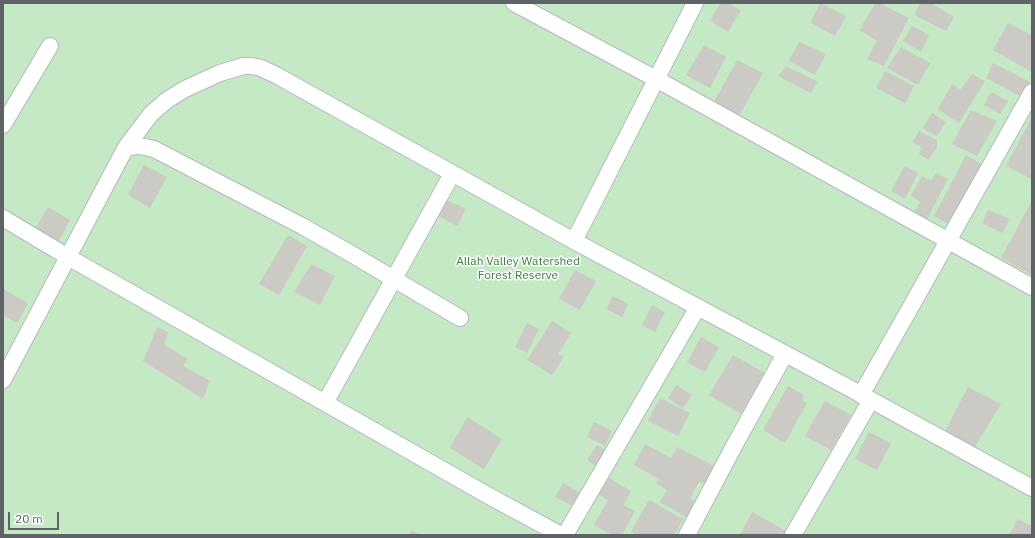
<!DOCTYPE html>
<style>
body{margin:0}
#map{position:relative;width:1035px;height:538px;overflow:hidden;background:#f1efe8;font-family:"IBM Plex Sans",sans-serif}
canvas{display:block}
.frame{position:absolute;inset:0;border:4px solid #5f6368;pointer-events:none}
.scale{position:absolute;left:8px;top:512px;width:51px;height:18px;box-sizing:border-box;border:2px solid #5f6368;border-top:0;padding-left:5px;font-size:12px;line-height:14px;white-space:nowrap;color:#5f6368;-webkit-text-stroke:3px #fff;paint-order:stroke}
</style>
<div id="map">
<canvas width="1035" height="538"></canvas>
<div class="frame"></div>
<div class="scale">20 m</div>
</div>
<script>
const g = document.querySelector('canvas').getContext('2d');
g.lineJoin = 'round';
function paint(path, color) { g.fillStyle = color; g.fill(path, 'evenodd'); }
const shape = rows => new Path2D(rows.map(r => 'M' + r).join(''));
function trace(path, color, width, dash) { g.strokeStyle = color; g.lineWidth = width; g.lineCap = dash ? 'butt' : 'round'; g.setLineDash(dash || []); g.stroke(path); }
function label(font, color, halo, rows, align = 'center') {
  g.font = font + ' "IBM Plex Sans",sans-serif'; g.lineWidth = 3; g.setLineDash([]); g.textBaseline = 'middle'; g.strokeStyle = halo; g.fillStyle = color; for (const [text, x, y, turn = 0] of rows) {
    g.save(); g.translate(x, y); g.rotate((+turn || 0) * Math.PI / 180); g.textAlign = isNaN(turn) ? turn : align; if (halo) g.strokeText(text, 0, 0); g.fillText(text, 0, 0); g.restore();
  }
}
paint(shape([
 [3,3,1032,3,1032,535,3,535]
]), '#c5e8c5');
paint(shape([
 [721,3,727,3,741,10,728,32,710,21],
 [820,3,846,16,835,36,810,23],
 [876,3,879,3,909,18,884,66,867,59,877,41,859,30],
 [920,3,935,3,934,5,954,17,946,31,914,15],
 [1008,23,1032,35,1032,42,1030,44,1032,45,1032,72,993,50],
 [912,26,929,35,921,52,903,41],
 [799,42,826,54,815,75,789,61],
 [704,45,726,57,710,88,686,75],
 [901,47,930,63,918,85,887,68],
 [737,60,763,73,739,116,714,102],
 [993,63,1030,82,1022,97,986,78],
 [786,66,818,82,811,93,778,76],
 [885,71,914,86,905,103,876,88],
 [972,74,985,81,959,123,938,109,952,84,960,90],
 [991,92,1008,101,1000,114,984,105],
 [971,110,997,121,977,156,952,144],
 [932,113,946,122,937,136,922,128],
 [1032,117,1032,179,1006,166],
 [919,131,937,140,937,147,929,160,919,154,922,148,913,142],
 [966,155,981,164,949,224,934,216],
 [144,165,167,177,150,208,128,195],
 [905,166,918,173,905,199,891,191],
 [936,173,948,179,926,221,913,215,920,202,911,196,922,176,931,181],
 [447,200,466,209,457,226,438,216],
 [1032,201,1032,275,1001,258],
 [48,207,70,220,58,243,35,229],
 [988,210,1010,219,1002,233,982,223],
 [288,235,307,246,279,295,259,284],
 [311,264,335,276,320,305,294,292],
 [575,270,596,281,580,310,559,299],
 [3,289,28,303,17,323,3,315],
 [613,296,628,304,622,317,606,309],
 [652,305,665,312,655,332,642,325],
 [552,321,571,333,558,354,564,357,552,375,527,360],
 [527,323,539,329,527,353,515,347],
 [157,327,168,332,164,345,188,359,183,366,210,381,203,399,143,361],
 [701,337,719,347,705,372,687,362],
 [733,355,765,373,741,414,709,395],
 [676,385,692,395,683,408,668,398],
 [788,386,804,395,802,400,807,403,785,443,763,430],
 [968,387,1001,404,975,447,945,431],
 [660,398,690,413,678,436,648,421],
 [825,401,851,415,831,450,805,436],
 [467,417,502,439,484,469,450,448],
 [594,422,612,431,605,446,587,437],
 [869,432,891,443,877,470,855,459],
 [645,444,671,458,677,447,714,466,705,484,699,482,690,498,695,501,686,517,660,502,667,490,656,483,659,479,634,465],
 [597,445,609,453,599,468,587,460],
 [607,477,631,491,623,505,635,511,622,535,612,535,594,525,608,500,597,494],
 [563,483,580,493,573,506,555,497],
 [649,500,683,519,674,535,636,535,631,532],
 [752,512,786,531,784,535,740,535],
 [1018,519,1032,526,1032,531,1030,535,1009,535],
 [412,530,420,535,409,535]
]), '#cccac5');
const minor = shape([
 [514,3,656,79,1032,287],
 [3,125,50,46],
 [126,147,151,114,167,100,185,89,220,73,243,66,252,66,261,68,276,75,574,241,851,389,1032,488],
 [3,218,68,257,489,496,561,535],
 [574,241,695,3],
 [3,380,126,147,140,146,154,149,302,226,348,252,460,318],
 [861,395,1032,92],
 [325,403,452,174],
 [565,535,698,307],
 [687,535,734,446,785,354],
 [793,535,871,400]
]);
trace(minor, '#b5b8bc', 18);
trace(minor, '#fff', 16);
label('12px', '#348238', '#fff', [
 ["Allah Valley Watershed",518,262],
 ["Forest Reserve",518,276]
]);
</script>
